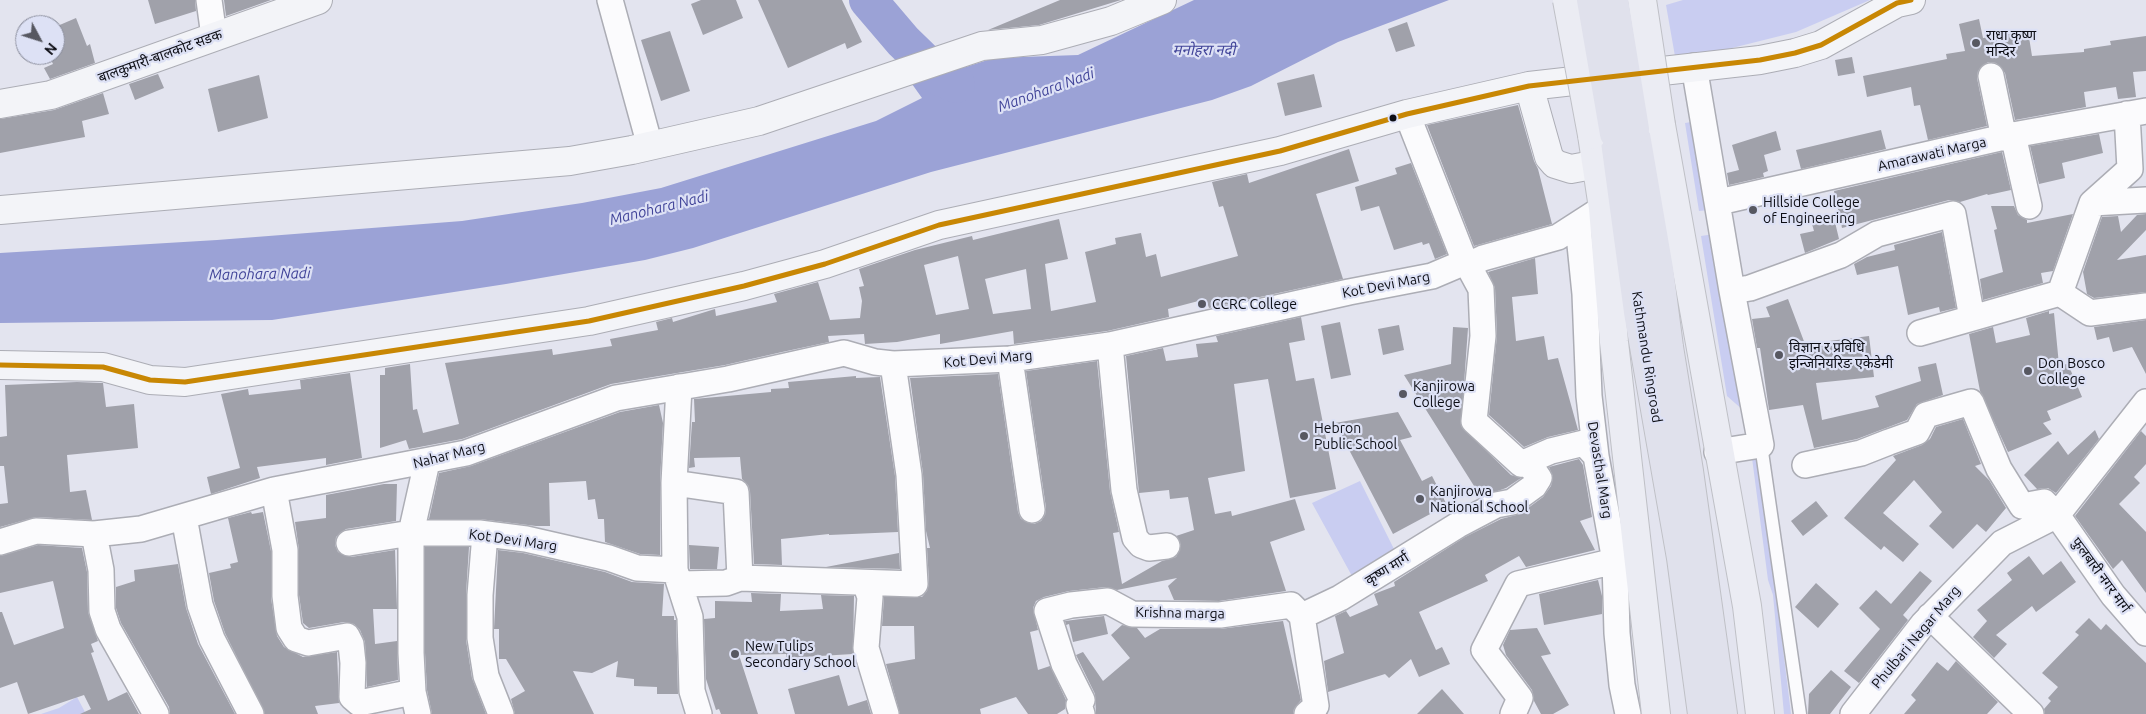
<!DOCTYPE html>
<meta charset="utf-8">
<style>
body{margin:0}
#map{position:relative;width:2146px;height:714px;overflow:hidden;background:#e3e4ef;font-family:Ubuntu,sans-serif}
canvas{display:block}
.north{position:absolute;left:15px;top:15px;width:50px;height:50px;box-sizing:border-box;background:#dde1f5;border:1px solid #898c9b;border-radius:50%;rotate:130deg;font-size:14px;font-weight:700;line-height:20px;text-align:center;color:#0c0d14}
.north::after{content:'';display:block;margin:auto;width:18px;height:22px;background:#575861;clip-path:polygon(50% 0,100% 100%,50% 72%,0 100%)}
</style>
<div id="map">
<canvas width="2146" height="714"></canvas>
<div class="north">N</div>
</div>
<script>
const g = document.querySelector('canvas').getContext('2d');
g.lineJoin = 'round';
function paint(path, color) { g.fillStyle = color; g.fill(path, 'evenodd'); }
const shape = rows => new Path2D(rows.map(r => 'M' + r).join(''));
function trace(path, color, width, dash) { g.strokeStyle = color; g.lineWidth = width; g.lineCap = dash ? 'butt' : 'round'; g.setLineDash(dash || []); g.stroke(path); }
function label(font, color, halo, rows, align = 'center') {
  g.font = font + ' Ubuntu,"Noto Sans Devanagari",sans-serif'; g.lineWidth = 4.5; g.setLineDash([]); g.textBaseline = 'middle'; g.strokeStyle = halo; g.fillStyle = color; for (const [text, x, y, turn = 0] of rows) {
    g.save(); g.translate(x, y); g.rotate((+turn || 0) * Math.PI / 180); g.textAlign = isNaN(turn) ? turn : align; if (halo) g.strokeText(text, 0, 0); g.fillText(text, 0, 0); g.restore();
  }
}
paint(shape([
 [1683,0,1870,0,1796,32,1676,62,1666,5],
 [1697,121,1710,210,1699,211,1685,123],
 [1714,234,1744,411,1727,396,1701,236],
 [1755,454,1763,486,1791,714,1784,714,1773,595,1768,580,1752,458],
 [1360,481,1400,561,1358,587,1312,503],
 [77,697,86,714,41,714,59,708]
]), '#c9cdf1');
paint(shape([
 [1194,0,1449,0,1338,42,1251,86,1212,100,931,172,693,248,645,260,506,284,272,320,0,323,0,253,217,240,462,221,582,203,661,188,876,121,922,98,912,84,994,58,1078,55]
]), '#9ba2d6');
trace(shape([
 [868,0,903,41,939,76,956,84]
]), '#9ba2d6', 38);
paint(shape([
 [148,0,195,0,196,11,155,24],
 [224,0,271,0,226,16],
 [701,0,736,0,743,18,703,35,691,4],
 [758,0,842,0,862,42,847,49,845,43,788,68],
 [1060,0,1121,0,1039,25,988,30],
 [76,18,87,46,90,44,95,63,50,79,44,68,53,64,49,55,55,55,55,27],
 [1979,19,1983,38,2028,31,2032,56,2084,52,2084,49,2111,45,2110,41,2146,36,2146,71,2133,72,2136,97,2118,99,2116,87,2084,92,2086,107,2015,120,2005,73,1996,63,1988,62,1978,71,1977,78,1987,126,1928,140,1920,105,1914,106,1911,87,1867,97,1863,76,1947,59,1946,54,1965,51,1959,24],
 [1407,22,1415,46,1396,52,1388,29],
 [670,31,690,91,661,101,641,40],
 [1852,57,1855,73,1838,76,1835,60],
 [158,74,164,88,135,100,129,84],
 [1314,74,1322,107,1285,116,1277,83],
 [259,75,268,118,218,132,208,89],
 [103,93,109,114,82,121,85,137,0,153,0,119,54,110],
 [1518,105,1534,161,1538,169,1552,224,1474,246,1427,125],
 [1881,130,1886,149,1801,169,1796,150],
 [1776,131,1781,150,1764,155,1768,171,1763,173,1764,177,1729,185,1727,173,1739,170,1732,145],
 [2099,134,2103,153,2062,163,2065,178,2039,184,2030,146],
 [1349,149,1359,181,1316,194,1343,279,1209,308,1206,299,1168,309,1169,317,1107,331,1014,344,1013,331,940,344,940,334,897,342,865,344,864,334,828,336,829,342,782,352,725,365,611,384,462,439,409,449,406,440,380,448,380,375,385,375,385,368,410,364,413,410,417,409,423,433,459,424,445,363,552,349,553,355,612,346,610,339,658,330,656,322,672,318,673,322,715,309,716,316,777,302,774,294,818,282,830,320,860,318,862,301,859,287,864,286,859,269,915,250,972,236,973,240,1059,219,1068,259,1045,264,1051,311,1096,302,1085,252,1116,244,1115,238,1141,233,1146,257,1156,254,1161,277,1238,256,1223,206,1219,207,1212,182,1247,174,1249,183],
 [958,256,969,309,936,315,924,265],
 [1026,269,1031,309,993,314,985,279],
 [2002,152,2011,190,1988,195,1987,194,1960,202,1949,200,1842,228,1834,191],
 [1411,163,1447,254,1435,259,1429,243,1423,245,1422,242,1394,250,1379,206,1361,211,1355,187,1397,174,1395,168],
 [1991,206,2014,206,2018,215,2027,220,2027,223,2073,214,2053,271,2041,273,2043,283,1983,300,1980,279,2003,272,1994,230,1997,229],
 [2146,214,2146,230,2117,260,2146,255,2146,292,2094,298,2087,294,2083,272,2102,217,2118,216,2121,232,2137,215],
 [1834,218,1839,239,1805,253,1800,234,1814,231,1812,224],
 [1942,232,1956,308,1940,312,1939,307,1908,315,1898,266,1857,275,1854,264,1867,257,1895,250,1894,245],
 [1535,258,1538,294,1512,297,1516,341,1544,336,1548,360,1558,358,1578,430,1548,437,1524,447,1489,415,1497,335,1495,288,1488,272],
 [1788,299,1805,344,1869,336,1874,377,1816,383,1822,420,1879,407,1875,396,1921,381,1918,367,1936,363,1943,395,1917,404,1907,420,1857,439,1814,448,1803,405,1769,410,1760,348,1757,348,1752,319,1770,317,1766,307],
 [2049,311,2049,314,2054,313,2059,365,2068,364,2082,397,2047,411,2051,420,2043,423,2052,434,2008,452,1980,391,1969,334,1993,327,1996,343,2030,335,2026,318],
 [1301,317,1305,340,1289,343,1296,381,1314,378,1336,489,1290,498,1268,379,1234,384,1245,471,1208,478,1215,514,1231,511,1232,516,1295,499,1305,530,1270,542,1286,591,1219,601,1174,600,1168,586,1177,578,1117,590,1106,587,1069,591,1044,597,1036,601,1033,608,1038,630,1030,632,1038,670,1050,666,1066,700,1065,709,1057,714,1028,714,1016,697,980,709,981,714,900,714,886,664,915,659,914,626,882,626,884,597,922,597,927,591,929,583,927,548,930,548,926,531,923,474,910,378,998,374,1018,512,1021,519,1034,524,1041,521,1045,515,1046,508,1026,371,1097,361,1110,491,1119,532,1113,533,1122,584,1162,561,1176,557,1181,545,1176,536,1194,530,1188,497,1170,499,1169,490,1139,493,1126,356,1163,348,1166,361,1198,357,1196,344,1218,342,1216,336],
 [2146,320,2146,374,2132,347,2113,352,2109,337,2097,340,2094,327],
 [1340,322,1351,375,1331,379,1321,326],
 [1399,325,1404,350,1383,355,1378,329],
 [1453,327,1468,328,1461,426,1511,475,1521,478,1506,488,1481,497,1404,375,1451,364],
 [350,373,362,458,326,465,326,458,257,467,260,478,211,494,207,477,240,468,221,394,248,389,249,395,301,389,300,380],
 [856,376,856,378,880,377,895,476,898,532,829,535,829,534,781,539,782,565,754,564,750,491,748,485,742,479,740,457,694,458,695,467,689,468,692,422,695,422,694,399,771,392,771,389,789,388,788,382],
 [77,382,103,383,106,407,134,404,138,448,67,455,70,492,86,490,92,520,36,517,0,527,0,504,8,503,4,466,0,466,0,437,7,436,5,385],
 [659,405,663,423,660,482,660,555,640,554,605,542,604,519,598,519,595,499,588,500,586,481,549,483,550,526,536,526,479,519,429,519,439,473,471,466,620,412],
 [1398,412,1412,437,1400,440,1422,481,1432,476,1447,505,1393,534,1335,423],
 [1963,419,1981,464,1975,466,1989,480,2006,508,1986,532,1977,524,1953,549,1929,526,1942,512,1914,480,1883,513,1919,544,1903,562,1884,546,1881,550,1844,518,1896,460,1893,456,1922,445,1930,439,1936,427],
 [2095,430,2099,439,2056,493,2048,488,2037,489,2024,475,2058,441,2068,455],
 [2141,431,2146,436,2146,464,2134,477,2140,483,2119,504,2146,532,2146,593,2122,560,2113,569,2075,516],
 [1579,459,1583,465,1592,517,1580,521,1595,550,1526,567,1519,556,1485,575,1488,581,1419,612,1436,650,1442,647,1450,664,1419,677,1411,659,1389,678,1385,674,1328,692,1324,661,1344,653,1335,616,1346,611,1350,617,1378,605,1374,594,1395,586,1394,582,1465,537,1501,519,1520,514,1543,497,1551,486,1553,477,1549,467],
 [384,484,397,484,396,521,346,529,336,537,335,545,338,552,351,557,395,550,397,609,373,609,375,644,397,641,398,680,367,687,365,642,360,630,354,624,344,622,309,628,303,623,299,595,299,550,295,522,326,518,326,495],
 [1816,501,1828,516,1803,536,1791,521],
 [251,512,252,514,263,512,271,551,271,598,277,636,284,647,303,657,337,652,339,703,315,706,318,714,265,714,225,633,214,601,209,573,231,568,230,564,238,562,228,518],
 [38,545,82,548,87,572,88,612,98,641,91,644,94,652,91,653,108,701,127,692,139,714,80,714,91,709,84,695,28,714,17,682,0,688,0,612,2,612,14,645,64,628,53,581,0,593,0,556],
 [689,545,719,547,717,569,690,569],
 [425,547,469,547,466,594,466,640,472,678,486,714,432,714,427,690,425,653],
 [498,550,523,553,605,572,632,582,664,584,662,616,674,616,674,620,676,620,678,694,657,694,657,687,634,686,634,679,616,677,618,661,592,673,573,671,594,714,515,714,511,699,525,691,506,659,499,659,499,629,494,629],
 [899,553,900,569,826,567],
 [2029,556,2043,575,2061,561,2076,582,2036,612,2032,606,1996,635,2007,644,1994,658,1973,637,1987,621,1977,610,2012,580,2007,573],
 [178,564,186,608,198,644,235,714,170,714,169,707,121,623,116,608,116,587,135,581,134,570],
 [1920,571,1932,581,1903,615,1908,620,1859,683,1844,671,1880,629,1859,608,1876,590,1891,604],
 [1598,580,1602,596,1602,614,1544,625,1539,594],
 [1816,583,1839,604,1818,628,1795,607],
 [751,593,781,594,780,611,823,609,821,595,854,596,853,654,786,658,786,654,739,655,758,714,721,714,719,709,716,710,706,679,704,619,715,618,715,601,752,602],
 [1104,616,1108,634,1073,642,1069,624,1066,625,1065,621],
 [2089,618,2101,630,2106,624,2146,663,2146,714,2045,714,2044,709,2051,701,2048,698,2058,687,2042,673,2079,635,2075,632],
 [1283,621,1301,700,1294,709,1293,714,1096,714,1095,694,1076,655,1083,652,1103,681,1130,658,1111,635,1122,625,1137,628,1145,638,1160,629,1220,629],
 [1537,628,1551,654,1541,656,1569,705,1553,714,1541,714,1534,701,1532,690,1506,655,1503,645,1510,630],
 [1956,661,1998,702,1987,714,1904,714,1916,700,1911,695,1937,662,1948,671],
 [1831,670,1851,687,1830,714,1808,714,1809,694],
 [839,675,848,706,867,700,871,714,795,714,788,689],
 [1442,689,1464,714,1417,714]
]), '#a0a1aa');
const lane = shape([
 [1761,445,1800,714]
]);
const street = shape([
 [209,0,214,36],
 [610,0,650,146],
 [1694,66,1732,291,1761,445,1717,452],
 [1991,76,2004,138],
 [1407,114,1465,262],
 [2013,135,2029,206],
 [1719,202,2013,135,2146,111],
 [2092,203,2146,200],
 [1578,225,1585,294,1589,396,1596,456,1615,561,1617,633,1622,685,1628,714],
 [1468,265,1481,289,1483,336,1474,421,1521,464,1551,451,1584,443,1596,456],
 [1732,291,1750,288,1841,255,1877,234,1953,214,1972,318],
 [2060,293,2092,203,2130,169,2127,114],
 [2060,293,2090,313,2146,306],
 [1920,333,2060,293],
 [1110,345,1124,490,1135,538,1141,545,1149,548,1167,546],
 [1010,359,1032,510],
 [679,387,674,483,675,570,690,617,692,691,699,714],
 [1805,465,1861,453,1889,442,1917,432,1926,415,1971,402,1999,469,2022,506,2044,502,2057,515,2113,595,2146,633],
 [674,483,736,492,740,578,915,584,909,475,893,364,1010,359,1110,345,1349,292,1432,276,1465,262,1468,265,1483,258,1558,237,1603,208],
 [274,490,285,550,285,596,289,628,296,639,308,643,347,636,351,644,353,663,352,697,359,703,413,692],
 [184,517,200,605,212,639,251,714],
 [94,534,101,570,102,611,108,629,156,714],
 [485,534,480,595,480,638,486,676,501,714],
 [0,542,36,531,94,534,141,529,274,490,466,453,616,398,728,379,844,353,875,362,893,364],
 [349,543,411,533,427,462],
 [865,583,870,597,866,648,886,714],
 [680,584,726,583,740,578],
 [1930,616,2031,714],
 [418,714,413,692,411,653,411,533,479,533,526,539,609,558,637,568,675,570],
 [1082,714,1079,705,1082,700,1064,664,1047,611,1071,605,1108,601,1132,614,1220,615,1291,605,1302,616],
 [1307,714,1316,706,1302,616,1340,598,1458,525,1496,505,1512,502,1534,486,1539,478,1528,462],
 [1513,714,1520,698,1484,650,1518,584,1615,561],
 [1853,714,1923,624,2002,543,2057,515,2146,402]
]);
const secondary = shape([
 [1529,86,1549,157,1555,164,1571,169,1598,164],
 [0,104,51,95,318,0],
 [0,210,570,161,632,150,759,121,982,46,1042,40,1111,21,1162,0],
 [0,365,103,367,150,380,185,382,589,321,744,286,825,264,939,225,1280,151,1407,114,1529,86,1760,60,1795,53,1821,45,1897,3,1911,0]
]);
const primary = shape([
 [1661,125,1747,606,1760,714],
 [1592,135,1603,208,1614,342,1656,714]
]);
const highway = shape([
 [1635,129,1659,269,1669,347,1689,471,1723,714],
 [1614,134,1638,312,1681,558,1702,714]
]);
trace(lane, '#acadb5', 15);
trace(street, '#acadb5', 28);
trace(secondary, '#acadb5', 30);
trace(primary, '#bfc0c6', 30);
trace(highway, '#bfc0c6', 30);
trace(lane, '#fbfbfd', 12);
trace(street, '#fbfbfd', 25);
trace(secondary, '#f3f4f8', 28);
trace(primary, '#ebecf3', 28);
trace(highway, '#e0e1ec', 28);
const primaryBridge = shape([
 [1567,0,1592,135],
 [1642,0,1661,125]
]);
const highwayBridge = shape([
 [1591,0,1614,134],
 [1614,0,1635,129]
]);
trace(primaryBridge, '#bfc0c6', 30, []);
trace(highwayBridge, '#bfc0c6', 30, []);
trace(primaryBridge, '#ebecf3', 28);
trace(highwayBridge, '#e0e1ec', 28);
trace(shape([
 [0,365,103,367,150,380,185,382,589,321,744,286,825,264,939,225,1280,151,1407,114,1529,86,1760,60,1795,53,1821,45,1897,3,1911,0]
]), '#c88704', 5);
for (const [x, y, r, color] of [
 [1976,43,5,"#575861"],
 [1393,118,4.5,"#0c0d14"],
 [1753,210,5,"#575861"],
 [1202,304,5,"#575861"],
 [1779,355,5,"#575861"],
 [2028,371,5,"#575861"],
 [1403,394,5,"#575861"],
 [1304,436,5,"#575861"],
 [1420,499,5,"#575861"],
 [735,654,5,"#575861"]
]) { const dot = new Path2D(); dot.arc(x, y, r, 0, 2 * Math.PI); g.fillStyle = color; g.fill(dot); trace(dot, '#dde1f5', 2); }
label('14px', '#0c0d14', '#dde1f5', [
 ["राधा कृष्ण",1986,35],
 ["मन्दिर",1986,51],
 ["Hillside College",1763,202],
 ["of Engineering",1763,218],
 ["CCRC College",1212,304],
 ["विज्ञान र प्रविधि",1789,347],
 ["इन्जिनियरिङ एकेडेमी",1789,363],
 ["Don Bosco",2038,363],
 ["College",2038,379],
 ["Kanjirowa",1413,386],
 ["College",1413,402],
 ["Hebron",1314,428],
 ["Public School",1314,444],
 ["Kanjirowa",1430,491],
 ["National School",1430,507],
 ["New Tulips",745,646],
 ["Secondary School",745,662]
], 'left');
label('14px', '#0c0d14', '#dde1f5', [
 ["बालकुमारी-बालकोट सडक",160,56,-20],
 ["Amarawati Marga",1932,154,-13],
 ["Kot Devi Marg",1386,285,-11],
 ["Kathmandu Ringroad",1647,357,81],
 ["Kot Devi Marg",988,359,-5],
 ["Nahar Marg",449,455,-14],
 ["Devasthal Marg",1600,470,81],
 ["Kot Devi Marg",513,540,8],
 ["कृष्ण मार्ग",1387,569,-32],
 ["फुलबारी नगर मार्ग",2101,575,54],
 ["Krishna marga",1180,613,1],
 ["Phulbari Nagar Marg",1916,637,-50]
]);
label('italic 15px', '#414499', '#dde1f5', [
 ["मनोहरा नदी",1204,50],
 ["Manohara Nadi",1046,90,-20],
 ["Manohara Nadi",659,208,-14],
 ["Manohara Nadi",260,274,-1]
]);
</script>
